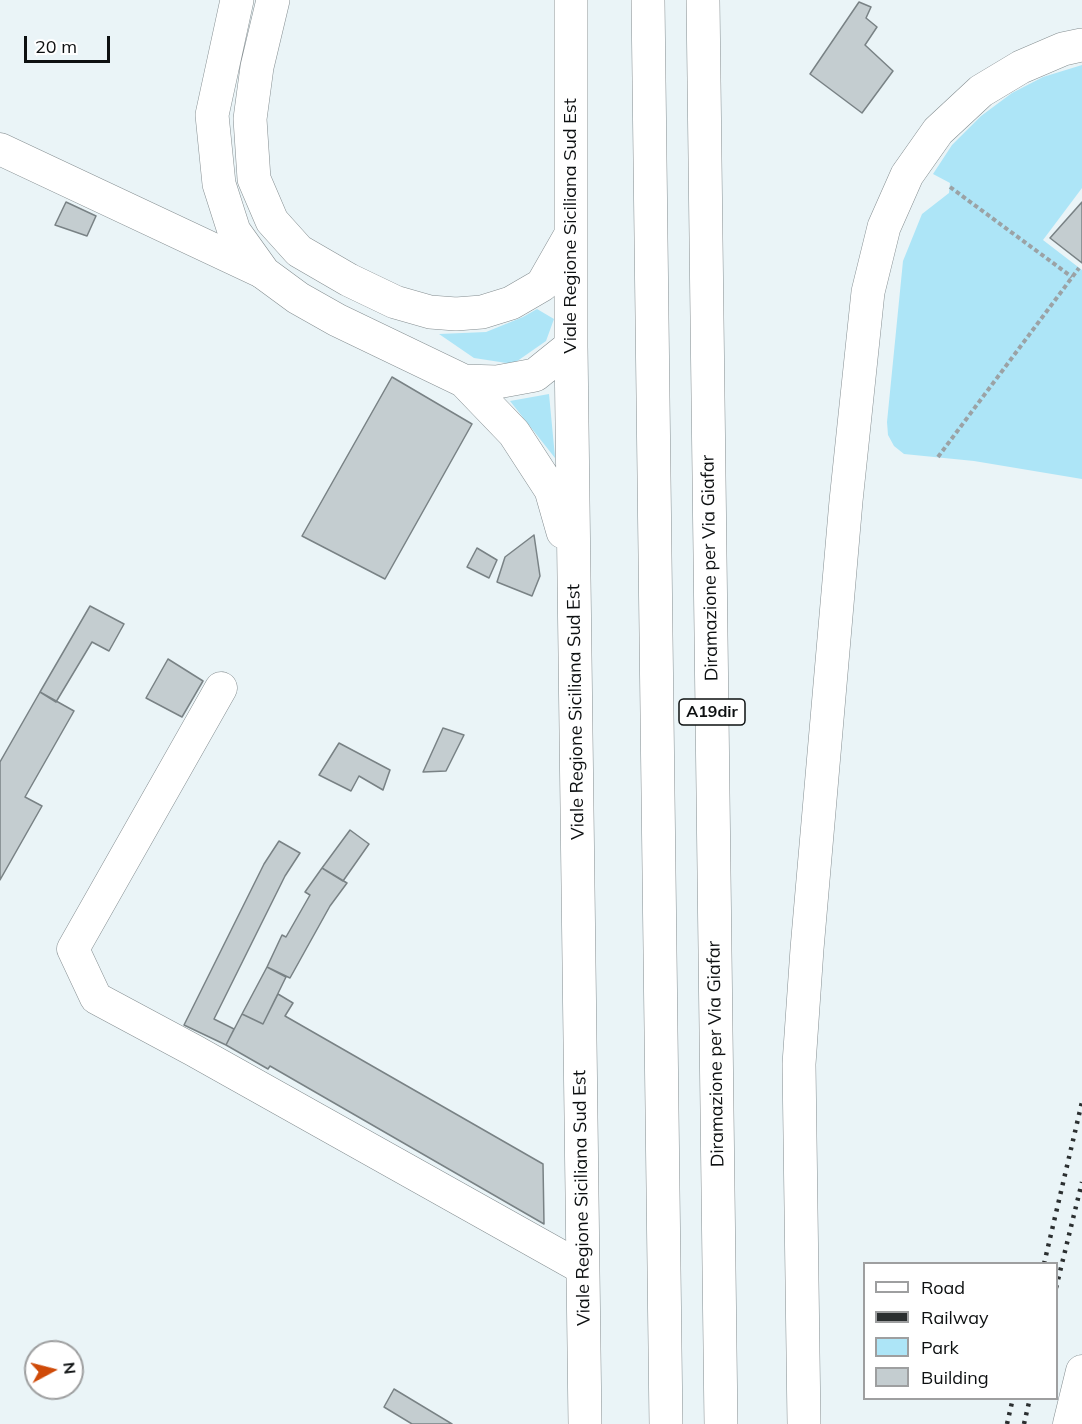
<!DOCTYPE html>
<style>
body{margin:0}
#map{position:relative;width:1082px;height:1424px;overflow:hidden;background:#eaf4f7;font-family:Mulish,sans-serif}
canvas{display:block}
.legend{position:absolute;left:863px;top:1262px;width:195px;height:138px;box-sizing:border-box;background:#fff;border:2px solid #9e9fa0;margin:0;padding:8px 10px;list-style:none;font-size:18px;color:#0d1011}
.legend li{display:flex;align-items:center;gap:12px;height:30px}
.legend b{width:30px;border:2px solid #9e9fa0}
.north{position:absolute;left:24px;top:1340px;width:60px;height:60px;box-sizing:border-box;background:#fff;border:2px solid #9e9fa0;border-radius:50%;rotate:83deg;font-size:16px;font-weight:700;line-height:24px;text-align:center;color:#0d1011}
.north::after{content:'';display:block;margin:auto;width:21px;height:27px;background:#cf4a08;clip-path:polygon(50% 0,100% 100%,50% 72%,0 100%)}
.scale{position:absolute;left:24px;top:36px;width:86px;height:27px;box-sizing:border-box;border:3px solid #0d1011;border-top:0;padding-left:8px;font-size:18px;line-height:21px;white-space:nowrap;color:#0d1011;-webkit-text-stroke:4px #fff;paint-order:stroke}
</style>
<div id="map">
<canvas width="1082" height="1424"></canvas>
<ul class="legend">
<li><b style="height:8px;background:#fff"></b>Road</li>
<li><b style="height:8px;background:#2b2f30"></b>Railway</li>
<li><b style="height:16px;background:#ade5f7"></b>Park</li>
<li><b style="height:16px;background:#c4cdd0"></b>Building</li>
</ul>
<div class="north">N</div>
<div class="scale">20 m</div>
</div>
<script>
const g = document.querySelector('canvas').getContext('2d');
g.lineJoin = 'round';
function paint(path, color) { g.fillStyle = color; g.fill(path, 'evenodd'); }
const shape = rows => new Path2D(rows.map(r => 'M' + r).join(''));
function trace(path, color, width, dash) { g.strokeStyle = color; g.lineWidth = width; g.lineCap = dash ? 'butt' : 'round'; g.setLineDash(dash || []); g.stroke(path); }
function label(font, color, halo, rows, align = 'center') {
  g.font = font + ' Mulish,sans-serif'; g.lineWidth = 5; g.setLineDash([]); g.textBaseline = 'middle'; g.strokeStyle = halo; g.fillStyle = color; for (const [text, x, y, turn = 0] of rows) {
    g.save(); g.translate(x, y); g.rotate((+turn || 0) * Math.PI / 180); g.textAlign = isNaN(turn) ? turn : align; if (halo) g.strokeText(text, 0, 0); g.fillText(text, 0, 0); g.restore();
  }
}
paint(shape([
 [1082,65,1082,188,1043,240,1082,270,1082,479,974,461,904,454,894,446,888,435,887,422,903,261,922,214,949,193,950,183,933,174,952,145,981,116,1012,93,1043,77],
 [537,309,554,319,546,341,513,364,474,358,439,334,486,332,523,317],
 [549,394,555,457,555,458,510,401]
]), '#ade5f7');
const building = shape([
 [859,2,871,7,866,18,877,27,865,45,893,71,862,113,810,74,859,2],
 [66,202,96,216,87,236,55,225,66,202],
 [1082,202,1082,263,1050,238,1082,202],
 [392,377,472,424,385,579,302,536,392,377],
 [534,535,540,576,532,596,497,582,505,557,534,535],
 [477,548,497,560,489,578,467,567,477,548],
 [90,606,124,624,109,651,92,642,56,702,40,692,90,606],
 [168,659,203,681,182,717,146,698,168,659],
 [40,692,74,711,25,797,42,806,0,880,0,762,40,692],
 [443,728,464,735,446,771,423,772,443,728],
 [339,743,390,770,383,790,359,776,351,791,319,775,339,743],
 [350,830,369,844,343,881,322,868,350,830],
 [279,841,300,853,285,876,214,1019,234,1029,226,1045,184,1025,264,864,279,841],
 [322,868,347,883,330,906,290,978,267,967,282,935,286,937,310,895,305,892,322,868],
 [267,967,286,977,263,1024,242,1014,267,967],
 [278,994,293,1003,285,1016,543,1164,544,1224,270,1066,268,1069,226,1045,242,1014,263,1024,278,994],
 [394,1389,452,1424,412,1424,384,1407,394,1389]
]);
paint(building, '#c4cdd0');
trace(building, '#798285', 1.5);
const street = shape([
 [0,149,264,273],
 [221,688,73,949,96,998,193,1050,582,1268],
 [1069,1424,1082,1371]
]);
const secondary = shape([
 [237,0,212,115,219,184,234,231,264,273,298,298,337,320,464,381,514,433,551,490,563,532],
 [273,0,257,67,250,119,254,179,272,221,299,251,349,280,395,302,430,312,456,314,482,312,511,303,542,285,570,236],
 [571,0,571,346,585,1424],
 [464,381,497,382,535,375,571,346]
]);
const highway = shape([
 [648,0,666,1424],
 [703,0,721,1424],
 [804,1424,799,1064,807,949,846,501,868,292,884,227,907,175,938,131,981,91,1021,67,1063,49,1082,45]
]);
trace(street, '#858e91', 33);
trace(secondary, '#858e91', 34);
trace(highway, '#858e91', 34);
trace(shape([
 [950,187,1072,277],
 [938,457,1079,268]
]), '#9ba2a5', 4, [4.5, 3]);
trace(street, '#fff', 32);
trace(secondary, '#fff', 33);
trace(highway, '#fff', 33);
trace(shape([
 [1044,1264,1082,1102],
 [1056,1288,1082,1182],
 [1007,1424,1013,1398],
 [1024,1424,1030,1398]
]), '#2b2f30', 4.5, [3, 6]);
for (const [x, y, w] of [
 [712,712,66]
]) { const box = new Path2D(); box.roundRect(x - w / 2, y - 13, w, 26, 4.5); g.fillStyle = '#fff'; g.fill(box); trace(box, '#0d1011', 1.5); }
label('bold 16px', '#0d1011', null, [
 ["A19dir",712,712]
]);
label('18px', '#0d1011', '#fff', [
 ["Viale Regione Siciliana Sud Est",571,226,-90],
 ["Diramazione per Via Giafar",710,568,-91],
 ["Viale Regione Siciliana Sud Est",576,712,-91],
 ["Diramazione per Via Giafar",716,1054,-91],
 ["Viale Regione Siciliana Sud Est",582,1198,-91]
]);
</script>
